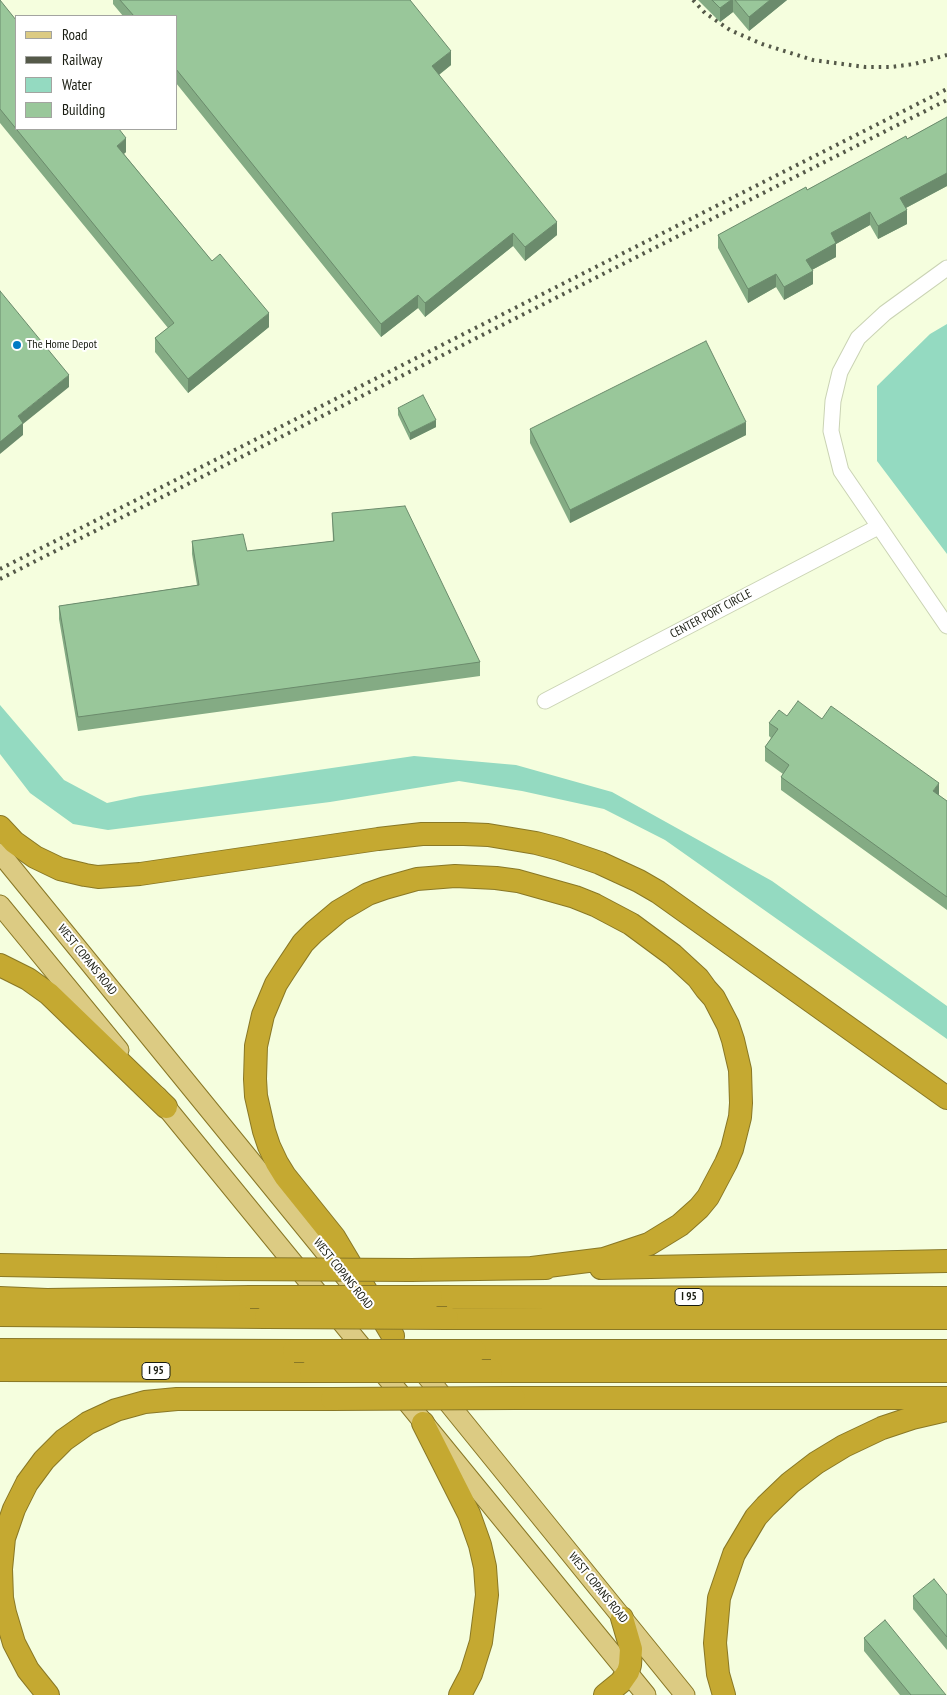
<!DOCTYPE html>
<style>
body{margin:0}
#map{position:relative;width:947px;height:1695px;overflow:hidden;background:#f5fede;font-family:"PT Sans Narrow",sans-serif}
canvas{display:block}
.legend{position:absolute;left:15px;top:15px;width:162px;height:115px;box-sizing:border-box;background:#fff;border:1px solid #a3a4a0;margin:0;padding:6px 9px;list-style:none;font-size:15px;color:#191c11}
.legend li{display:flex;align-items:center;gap:10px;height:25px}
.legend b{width:25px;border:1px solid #a3a4a0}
</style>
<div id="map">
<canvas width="947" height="1695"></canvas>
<ul class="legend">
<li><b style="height:6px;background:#dccb83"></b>Road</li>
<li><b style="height:6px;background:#555949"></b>Railway</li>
<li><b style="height:14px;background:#94dac1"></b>Water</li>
<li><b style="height:14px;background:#99c79a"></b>Building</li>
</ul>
</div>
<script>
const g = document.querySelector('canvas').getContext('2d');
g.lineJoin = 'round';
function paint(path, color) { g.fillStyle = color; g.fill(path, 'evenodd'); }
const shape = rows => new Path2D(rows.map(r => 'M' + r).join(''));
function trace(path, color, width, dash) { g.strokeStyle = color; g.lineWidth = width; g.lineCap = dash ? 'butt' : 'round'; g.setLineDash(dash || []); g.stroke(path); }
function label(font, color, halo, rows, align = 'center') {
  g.font = font + ' "PT Sans Narrow",sans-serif'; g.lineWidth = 4; g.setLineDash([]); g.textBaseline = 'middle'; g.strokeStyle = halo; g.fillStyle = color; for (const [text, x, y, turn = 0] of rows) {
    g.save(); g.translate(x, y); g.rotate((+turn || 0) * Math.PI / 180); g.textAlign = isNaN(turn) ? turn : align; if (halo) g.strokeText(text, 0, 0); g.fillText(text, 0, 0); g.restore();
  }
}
paint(shape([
 [947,324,947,554,877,461,877,386,930,334],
 [0,705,64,780,107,803,140,796,414,756,516,765,612,792,772,881,947,1006,947,1039,665,840,604,809,522,791,459,781,330,802,108,830,73,824,30,793,0,754]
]), '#94dac1');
const minor = shape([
 [947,268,885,313,858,338,840,372,833,401,831,431,841,471,947,626],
 [545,701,878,527]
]);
const major = shape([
 [0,853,347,1279],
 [0,905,119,1050],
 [157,1096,646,1695],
 [415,1362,685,1695]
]);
const highway = shape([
 [0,827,14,842,35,857,60,869,85,875,98,877,140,874,378,839,422,834,464,834,488,835,536,843,559,849,600,863,639,881,658,892,947,1098],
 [0,965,28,979,49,994,166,1107],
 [0,1265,227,1269],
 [601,1268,947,1261],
 [411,1270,546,1268],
 [431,1297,947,1298],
 [0,1298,47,1300,250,1297],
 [0,1315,266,1317],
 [447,1318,947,1318],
 [393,1336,334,1237,285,1176,277,1163,269,1146,264,1131,256,1096,255,1079,256,1046,263,1015,276,984,285,970,303,943,314,932,339,911,368,894,385,888,417,879,455,876,496,878,518,881,575,897,595,905,631,924,673,955,698,978,706,989,714,998,728,1025,733,1040,740,1070,741,1103,740,1117,732,1149,726,1163,708,1197,699,1208,680,1225,649,1244,604,1259,532,1268],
 [0,1350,294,1351],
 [475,1351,947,1351],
 [0,1370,311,1371],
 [491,1371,947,1371],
 [514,1398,947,1398],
 [423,1423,469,1514,480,1545,485,1567,487,1595,481,1642,471,1674,460,1695],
 [48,1695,28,1670,14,1643,5,1613,2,1598,1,1569,4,1538,14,1509,27,1483,44,1460,64,1440,88,1423,116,1410,145,1402,177,1399,332,1399],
 [605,1695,621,1682,628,1672,630,1665,631,1649,622,1618],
 [724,1695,718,1674,715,1643,719,1598,734,1554,756,1517,766,1506,790,1483,816,1463,844,1446,882,1428,912,1418,947,1410]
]);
trace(minor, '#cad3b4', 17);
trace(major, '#897826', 21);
trace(highway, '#897826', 24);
trace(minor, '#fff', 15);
trace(major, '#dccb83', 19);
trace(highway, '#c5a931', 22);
trace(shape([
 [693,0,705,13,730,30,762,44,813,60,865,67,891,67,914,64,947,55],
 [0,569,947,89],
 [0,579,947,100]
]), '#555949', 4, [2.5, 5]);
const highwayBridge = shape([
 [227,1269,411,1270],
 [250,1297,431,1297],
 [266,1317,447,1318],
 [294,1351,475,1351],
 [311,1371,491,1371],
 [332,1399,514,1398]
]);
trace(highwayBridge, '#897826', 24, []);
trace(highwayBridge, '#c5a931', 22);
paint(shape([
 [0,0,16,129,126,152,124,154,212,261,269,327,188,393,155,352,155,338,168,328,0,123],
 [113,0,410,0,451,65,439,75,557,235,525,261,513,246,425,317,418,308,381,337,176,83,176,16,123,16,113,4],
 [698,0,787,0,749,31,733,12,720,22],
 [947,117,947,186,906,208,907,224,878,239,870,225,836,244,836,257,812,270,813,284,784,300,776,287,748,303,718,248,718,235,907,139],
 [398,408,436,427,410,440,398,415],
 [530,429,746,435,570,523,530,443],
 [332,513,480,662,480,676,78,731,59,619,59,606,197,585,192,554,192,541,247,551,333,541],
 [787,716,822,719,947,801,947,910,781,790,781,777,783,774,765,761,765,747,771,738,769,736,769,723],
 [947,1595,947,1650,913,1609,913,1596],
 [864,1638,946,1695,900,1695,864,1651]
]), '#84ab84');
paint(shape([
 [731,0,733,0,733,12,720,22,720,8],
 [770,0,787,0,749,31,749,17],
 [451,51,451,65,432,80,432,66],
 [126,138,126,152,117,159,117,146],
 [947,173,947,186,900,211,900,198],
 [907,210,907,224,878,239,878,226],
 [870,212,870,225,836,244,836,257,806,273,806,260,831,233],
 [557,222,557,235,525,261,525,247],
 [513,233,513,246,425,317,425,303],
 [813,271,813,284,784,300,784,287],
 [776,274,776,287,748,303,748,289],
 [418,295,418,308,381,337,381,324],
 [269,313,269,327,188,393,188,379],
 [69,375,69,387,23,424,23,435,0,454,0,442,18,416],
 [436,420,436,427,410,440,410,433],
 [746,422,746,435,570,523,570,510],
 [939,783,939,796,933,791]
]), '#6b8b6c');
const building = shape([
 [0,0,16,20,16,129,119,129,126,138,117,146,212,261,220,254,269,313,188,379,155,338,174,323,0,109,0,0],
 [120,0,410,0,451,51,432,66,557,222,525,247,513,233,425,303,418,295,381,324,176,69,176,16,134,16,120,0],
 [712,0,731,0,720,8,712,0],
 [735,0,770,0,749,17,735,0],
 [947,117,947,173,900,198,907,210,878,226,870,212,831,233,836,243,806,260,813,271,784,287,776,274,748,289,718,235,806,187,807,190,906,136,907,139,947,117],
 [0,291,69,375,18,416,23,423,0,442,0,291],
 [706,341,746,422,570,510,530,429,706,341],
 [423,395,436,420,410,433,398,408,423,395],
 [405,506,480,662,78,717,59,606,199,585,192,541,243,534,247,551,334,541,332,513,405,506],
 [798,701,822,719,831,706,939,783,933,791,947,801,947,897,781,777,789,765,765,747,778,729,769,723,779,710,787,716,798,701],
 [934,1579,947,1595,947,1637,913,1596,934,1579],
 [885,1620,946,1695,911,1695,864,1638,885,1620]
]);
paint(building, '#99c79a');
trace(building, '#6b8b6c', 1);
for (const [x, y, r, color] of [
 [17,345,5,"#007bc4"]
]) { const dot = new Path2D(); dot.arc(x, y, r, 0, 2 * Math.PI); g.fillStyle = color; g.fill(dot); trace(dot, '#fff', 2); }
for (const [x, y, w] of [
 [689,1297,28],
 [156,1371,28]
]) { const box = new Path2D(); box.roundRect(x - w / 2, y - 8.5, w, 17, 4); g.fillStyle = '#fff'; g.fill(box); trace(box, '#191c11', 1); }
label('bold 11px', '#191c11', null, [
 ["I 95",689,1297],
 ["I 95",156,1371]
]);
label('12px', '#191c11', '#fff', [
 ["The Home Depot",27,345]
], 'left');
label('12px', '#191c11', '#fff', [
 ["CENTER PORT CIRCLE",711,614,-28],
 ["WEST COPANS ROAD",87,960,51],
 ["WEST COPANS ROAD",343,1274,51],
 ["WEST COPANS ROAD",598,1588,51]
]);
</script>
